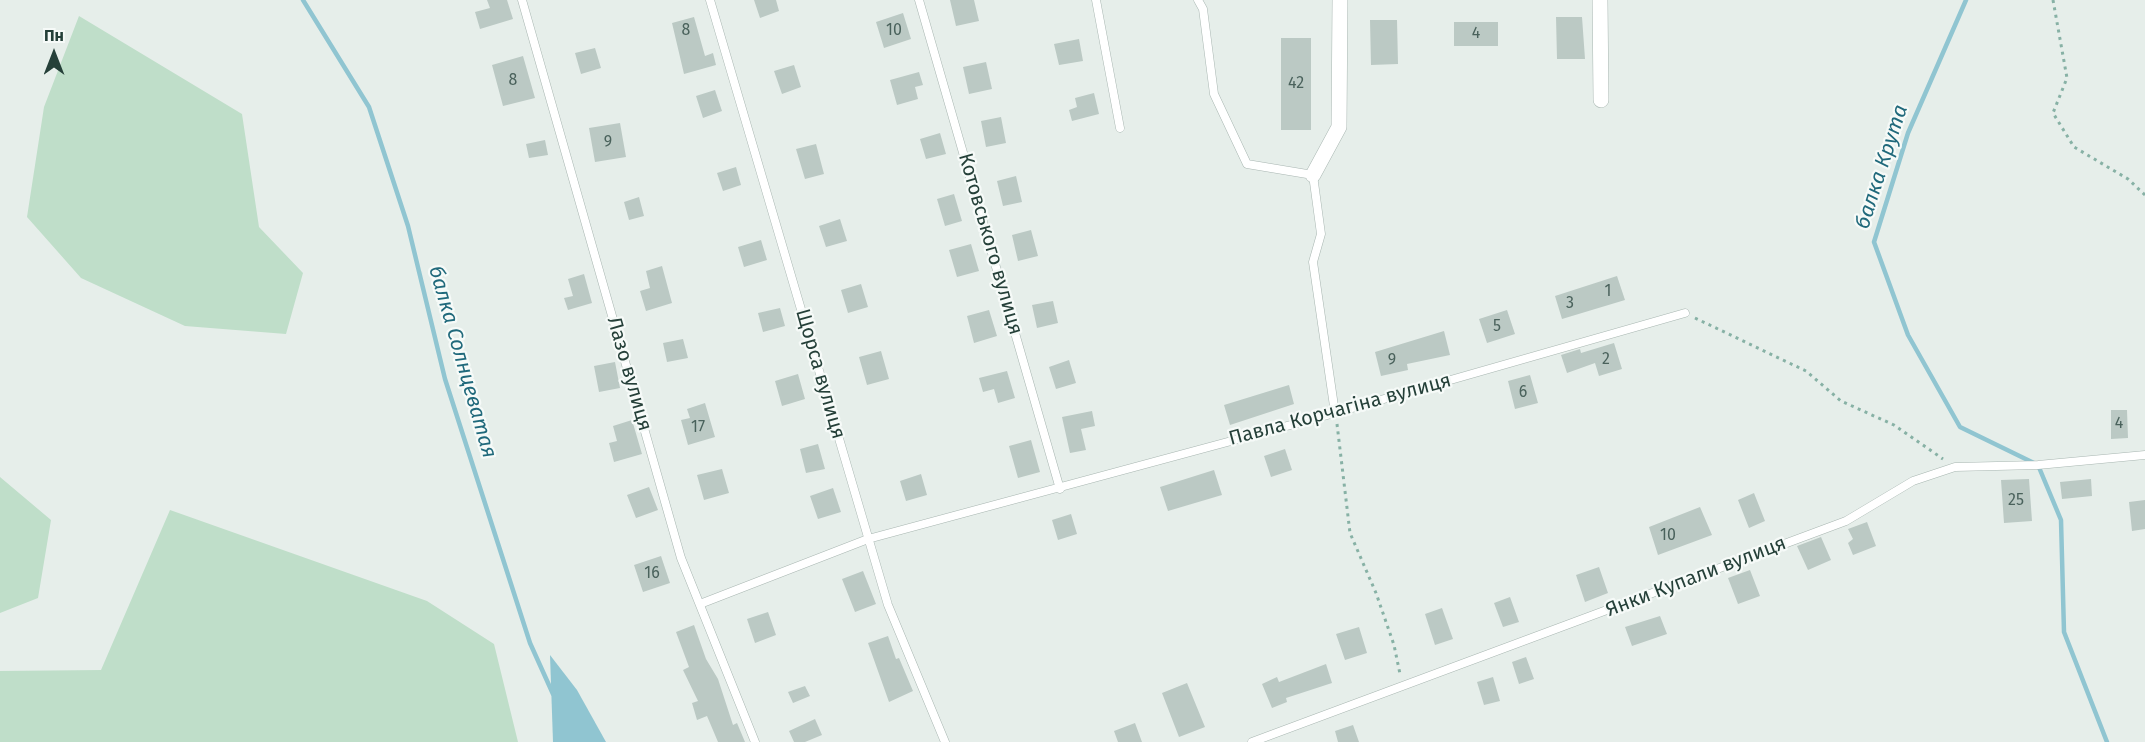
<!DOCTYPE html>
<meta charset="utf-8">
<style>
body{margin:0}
#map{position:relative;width:2145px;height:742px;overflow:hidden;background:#e6eeea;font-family:"Fira Sans",sans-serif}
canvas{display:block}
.north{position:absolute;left:24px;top:24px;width:60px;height:60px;-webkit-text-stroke:4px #f6faf8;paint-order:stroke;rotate:0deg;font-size:16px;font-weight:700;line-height:24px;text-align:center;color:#254039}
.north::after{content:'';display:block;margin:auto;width:21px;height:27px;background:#254039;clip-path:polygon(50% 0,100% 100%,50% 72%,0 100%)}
</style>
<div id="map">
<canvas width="2145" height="742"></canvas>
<div class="north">Пн</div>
</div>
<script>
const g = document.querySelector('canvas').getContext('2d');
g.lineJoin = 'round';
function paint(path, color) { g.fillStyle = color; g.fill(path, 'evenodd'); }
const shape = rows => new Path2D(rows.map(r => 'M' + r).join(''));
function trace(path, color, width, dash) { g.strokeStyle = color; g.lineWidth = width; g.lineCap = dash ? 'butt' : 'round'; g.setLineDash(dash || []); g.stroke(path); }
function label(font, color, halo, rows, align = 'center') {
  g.font = font + ' "Fira Sans",sans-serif'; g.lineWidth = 4.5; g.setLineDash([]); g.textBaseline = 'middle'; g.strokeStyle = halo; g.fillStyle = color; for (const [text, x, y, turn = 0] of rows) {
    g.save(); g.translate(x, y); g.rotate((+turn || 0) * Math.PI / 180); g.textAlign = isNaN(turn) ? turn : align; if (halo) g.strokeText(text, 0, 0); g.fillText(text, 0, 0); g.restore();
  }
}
paint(shape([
 [79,16,242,114,259,227,303,273,286,334,185,326,81,278,27,217,44,107],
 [0,477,51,520,38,598,0,613],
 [170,510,427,601,494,644,518,742,0,742,0,671,101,670]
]), '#bfdec9');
paint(shape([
 [550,655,577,690,606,742,553,742]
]), '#90c5d1');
trace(shape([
 [303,0,369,107,408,226,445,379,530,643,553,694],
 [1966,0,1908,133,1874,242,1908,335,1960,427,2038,465,2061,520,2064,632,2107,742]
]), '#90c5d1', 4.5);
paint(shape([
 [487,0,507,0,513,19,480,29,475,12,490,8],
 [754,0,776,0,779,11,760,18],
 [950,0,974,0,979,21,956,26],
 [903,13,911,39,884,48,876,22],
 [694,17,705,56,713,53,716,65,684,74,672,23],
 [1556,17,1582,17,1585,59,1557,59],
 [1370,20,1397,20,1398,64,1371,65],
 [1454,22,1498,22,1498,46,1454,46],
 [1281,38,1311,38,1311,130,1281,130],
 [1079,39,1083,61,1059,65,1054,44],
 [595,48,601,68,581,74,575,53],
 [523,56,535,98,503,106,492,65],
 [986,62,992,89,969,94,963,67],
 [794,65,801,87,782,94,774,71],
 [919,72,923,85,915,87,918,99,897,105,890,80],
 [715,90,722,111,703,118,696,96],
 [1094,93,1099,114,1072,121,1069,110,1077,107,1075,98],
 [1001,117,1006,143,986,147,981,121],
 [620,123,626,157,595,162,589,128],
 [940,133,946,154,926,159,920,139],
 [545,140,548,155,529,158,526,144],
 [816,144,824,174,805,179,796,149],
 [736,167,741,185,723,191,717,173],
 [1016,176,1022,202,1003,206,997,181],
 [954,194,962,221,945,226,937,199],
 [639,197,644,216,629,220,624,202],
 [840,219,847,241,826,247,819,226],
 [1031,230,1038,256,1018,261,1012,235],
 [761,240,767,260,744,267,738,247],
 [971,244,979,271,957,277,949,250],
 [662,266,672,303,646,311,640,291,650,288,646,271],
 [584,274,592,303,568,310,564,298,573,296,568,279],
 [1617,276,1625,300,1562,319,1555,296],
 [861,284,868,307,848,313,841,290],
 [1053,301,1058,323,1037,328,1032,305],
 [780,308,785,326,763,332,758,313],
 [989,310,997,336,974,343,967,316],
 [1507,310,1515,334,1487,343,1479,319],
 [1444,331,1450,355,1407,364,1408,370,1381,376,1375,352],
 [683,339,688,358,667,362,663,343],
 [1614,343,1622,369,1599,376,1595,363,1567,373,1561,355,1580,349,1581,353],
 [881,351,889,379,867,385,859,357],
 [1069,360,1076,383,1056,389,1049,367],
 [615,362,620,388,599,392,594,366],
 [1007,371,1015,398,998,403,994,389,983,392,979,378],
 [798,374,805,399,782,406,775,381],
 [1530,375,1538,403,1515,409,1508,381],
 [1289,385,1294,404,1230,425,1224,405],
 [705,403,715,437,688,445,681,420,690,418,687,409],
 [2111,410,2127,410,2128,438,2111,439],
 [1092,411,1095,426,1081,429,1086,450,1070,453,1062,417],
 [632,420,642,454,614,462,609,443,617,441,613,426],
 [1031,440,1040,472,1018,478,1009,446],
 [818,444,825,469,806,473,800,449],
 [1285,449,1292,470,1271,477,1264,456],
 [722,469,729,493,704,500,697,475],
 [1214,470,1222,495,1168,511,1160,487],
 [921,474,927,495,906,501,900,481],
 [2029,479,2032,521,2004,523,2001,480],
 [2091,479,2092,496,2062,499,2060,482],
 [649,487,658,510,636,518,627,495],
 [833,488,841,512,818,519,810,496],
 [1754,493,1765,521,1749,528,1738,500],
 [2145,500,2145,529,2132,531,2129,502],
 [1700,507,1712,535,1658,555,1649,527],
 [1071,514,1077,534,1058,540,1052,520],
 [1867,522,1876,546,1853,555,1848,543,1853,539,1848,529],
 [1821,537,1831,560,1808,570,1797,546],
 [661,556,670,583,643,592,634,565],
 [1599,567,1608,593,1585,602,1576,575],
 [1750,570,1760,596,1738,604,1728,578],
 [863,571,876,604,855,612,842,579],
 [1510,597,1519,622,1503,627,1494,603],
 [1442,608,1453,639,1435,645,1425,614],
 [768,612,776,635,755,643,747,619],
 [1660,616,1667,634,1632,646,1625,627],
 [694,625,706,659,718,679,733,725,737,723,745,742,718,742,707,716,697,720,692,703,698,701,683,670,689,667,676,632],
 [1359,627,1367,653,1345,660,1336,634],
 [888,636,896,659,899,658,913,691,889,702,868,643],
 [1526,657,1534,679,1519,684,1512,662],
 [1326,664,1332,683,1286,698,1287,702,1272,708,1262,684,1277,677,1279,682],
 [1493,677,1500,701,1484,705,1477,682],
 [1187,683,1205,727,1179,737,1162,693],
 [805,686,810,696,793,703,788,692],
 [815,719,822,735,805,742,794,742,789,731],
 [1135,723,1142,742,1118,742,1114,731],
 [1353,725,1359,742,1338,742,1335,731]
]), '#bbc9c4');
const lane = shape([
 [522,0,681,558,755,742],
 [710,0,888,605,945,742],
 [919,0,1060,489],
 [1096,0,1120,128],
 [1198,0,1203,9,1214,94,1247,164,1313,175,1321,234,1313,262,1335,413],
 [700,604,868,539,1335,413,1685,313],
 [1252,742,1846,521,1913,481,1955,467,2038,465,2145,455]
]);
const street = shape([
 [1600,0,1601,100],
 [1313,175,1339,127,1340,0]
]);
trace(lane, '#a8b6b1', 9);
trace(street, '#a8b6b1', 16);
trace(shape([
 [2053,0,2067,78,2053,113,2074,147,2128,179,2145,195],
 [1695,318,1806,371,1841,401,1894,425,1943,459],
 [1337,424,1350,533,1376,593,1394,645,1400,674]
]), '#87b1a5', 3, [3, 4.5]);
trace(lane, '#fff', 8);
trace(street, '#fff', 15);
label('16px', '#4a625c', null, [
 ["8",686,31],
 ["10",894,31],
 ["4",1476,34],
 ["8",513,81],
 ["42",1296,84],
 ["9",608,143],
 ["1",1608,292],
 ["3",1570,304],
 ["5",1497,327],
 ["2",1606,360],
 ["9",1392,361],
 ["6",1523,393],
 ["4",2119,424],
 ["17",698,428],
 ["25",2016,501],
 ["10",1668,536],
 ["16",652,574]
]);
label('20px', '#254039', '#f6faf8', [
 ["Котовського вулиця",990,244,74],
 ["Лазо вулиця",629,374,74],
 ["Щорса вулиця",820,374,74],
 ["Павла Корчагіна вулиця",1340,410,-15],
 ["Янки Купали вулиця",1696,577,-21]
]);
label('italic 21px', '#20697b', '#f6faf8', [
 ["балка Крута",1882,167,-72],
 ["балка Солнцеватая",462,362,74]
]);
</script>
